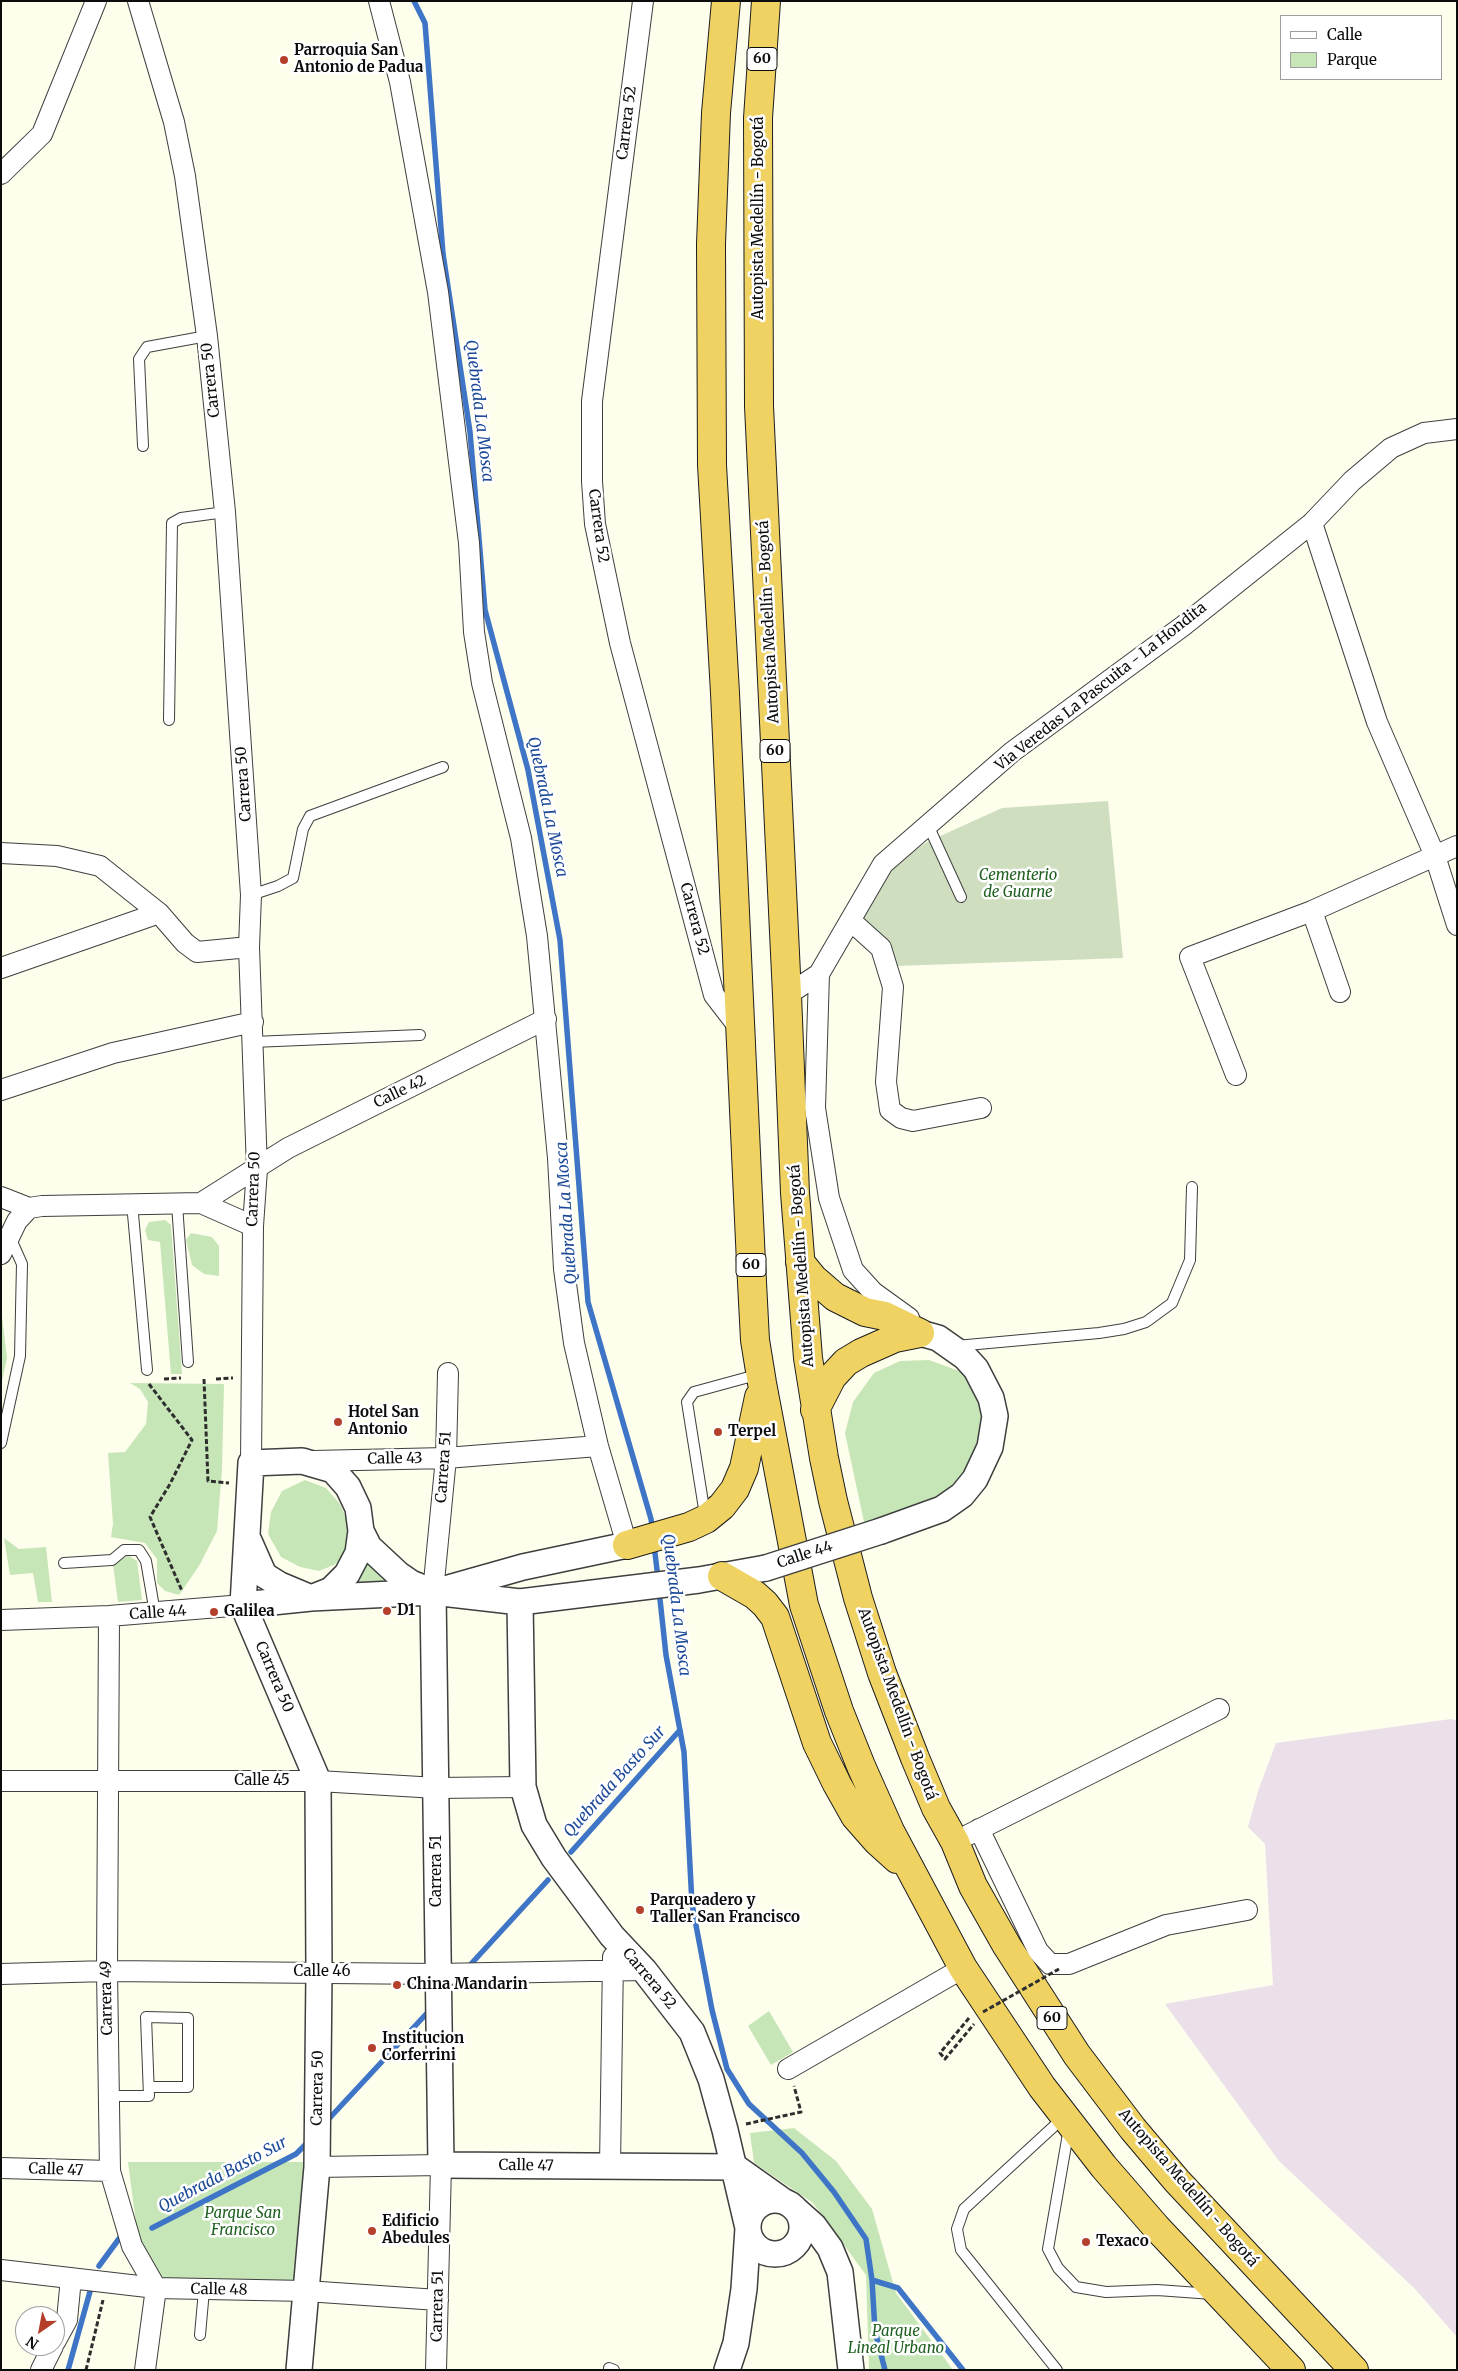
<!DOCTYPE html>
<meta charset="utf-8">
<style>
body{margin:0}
#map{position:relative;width:1458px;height:2371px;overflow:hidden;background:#fefeec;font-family:Merriweather,serif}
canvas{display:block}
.frame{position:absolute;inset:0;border:2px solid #0c0c0c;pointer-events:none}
.legend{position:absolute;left:1280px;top:15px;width:162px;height:65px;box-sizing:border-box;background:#fff;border:1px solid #9e9e9e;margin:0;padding:6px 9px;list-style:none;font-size:15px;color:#0c0c0c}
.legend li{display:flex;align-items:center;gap:10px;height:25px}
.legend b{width:25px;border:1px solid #9e9e9e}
.north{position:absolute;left:15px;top:2306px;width:50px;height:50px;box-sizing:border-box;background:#fff;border:1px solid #9e9e9e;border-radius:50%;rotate:213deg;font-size:14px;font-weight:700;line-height:20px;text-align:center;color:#0c0c0c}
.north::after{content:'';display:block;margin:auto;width:18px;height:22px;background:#b4402c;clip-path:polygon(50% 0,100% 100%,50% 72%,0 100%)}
</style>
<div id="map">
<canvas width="1458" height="2371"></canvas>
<div class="frame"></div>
<ul class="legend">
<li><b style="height:6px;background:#fff"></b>Calle</li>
<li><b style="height:14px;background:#c7e6b8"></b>Parque</li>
</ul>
<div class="north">N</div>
</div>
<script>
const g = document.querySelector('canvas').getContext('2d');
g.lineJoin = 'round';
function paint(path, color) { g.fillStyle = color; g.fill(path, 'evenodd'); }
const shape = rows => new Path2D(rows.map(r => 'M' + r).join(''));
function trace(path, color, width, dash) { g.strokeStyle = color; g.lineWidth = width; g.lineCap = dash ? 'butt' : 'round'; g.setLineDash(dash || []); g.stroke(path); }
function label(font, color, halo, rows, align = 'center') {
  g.font = font + ' Merriweather,serif'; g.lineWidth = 5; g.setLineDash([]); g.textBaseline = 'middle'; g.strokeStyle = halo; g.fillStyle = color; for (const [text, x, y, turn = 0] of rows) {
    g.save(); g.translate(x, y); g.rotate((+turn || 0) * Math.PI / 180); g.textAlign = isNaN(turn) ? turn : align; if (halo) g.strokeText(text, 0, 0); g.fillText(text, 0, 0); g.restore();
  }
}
paint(shape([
 [1451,1719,1457,1721,1457,2337,1415,2289,1279,2161,1165,2004,1273,1985,1265,1844,1248,1827,1258,1791,1276,1743]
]), '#ebe0ea');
paint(shape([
 [165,1220,171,1225,182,1374,171,1374,160,1242,148,1240,145,1230,149,1222],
 [191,1233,212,1237,219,1246,219,1276,204,1274,192,1265,186,1240],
 [1,1308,7,1358,1,1386],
 [929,1360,967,1374,989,1417,966,1483,932,1507,864,1522,845,1433,853,1402,874,1373,900,1361],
 [130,1383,224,1384,222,1470,217,1531,199,1566,179,1595,165,1591,157,1583,157,1559,145,1543,111,1537,113,1524,108,1453,125,1452,146,1424,148,1402,140,1389],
 [305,1480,326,1488,340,1504,348,1522,347,1553,334,1565,319,1571,300,1567,281,1557,268,1534,271,1512,282,1491],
 [4,1538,19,1549,46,1547,52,1602,38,1602,33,1573,10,1575],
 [128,1555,137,1561,142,1600,118,1602,113,1565],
 [366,1557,406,1588,342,1589],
 [769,2011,793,2052,771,2065,748,2026],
 [794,2128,836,2161,872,2209,896,2293,953,2370,869,2370,866,2275,813,2203,754,2163,750,2133],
 [128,2162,313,2162,299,2286,161,2283,147,2262,137,2231]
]), '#c7e6b8');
paint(shape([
 [1108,801,1123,958,896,966,863,919,887,870,927,842,1002,808]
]), '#cedebf');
trace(shape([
 [414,1,425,23,443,254,470,432,485,610,528,770,560,940,588,1302,651,1519,653,1531],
 [654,1545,658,1578],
 [659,1590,666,1655,684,1752,692,1904,712,2010,727,2069,749,2104,802,2153,834,2192,866,2239,872,2280,875,2331,885,2370],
 [571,1852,680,1730],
 [471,1964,548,1880],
 [325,2123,428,2012],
 [152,2228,296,2154,309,2141],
 [99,2266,121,2236],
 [872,2280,898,2288,963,2370],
 [68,2370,91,2288]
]), '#3e75c6', 5.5);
const service = shape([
 [143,446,139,359,147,347,207,336],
 [169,720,172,523,181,518,225,512],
 [928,825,961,897],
 [251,895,278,886,293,878,303,829,310,816,443,767],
 [253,1042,420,1035],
 [132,1203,147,1370],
 [177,1204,188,1362],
 [956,1346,1099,1333,1124,1329,1146,1322,1172,1303,1190,1260,1192,1187],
 [1,1443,20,1356,22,1264,10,1237],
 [705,1515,687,1402,694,1392,760,1374],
 [64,1563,112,1560,124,1550,139,1550,146,1561,155,1613],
 [109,2096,149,2096,146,2017,188,2018,188,2087,149,2087],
 [1069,2128,1048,2249,1058,2268,1076,2287,1106,2292,1157,2290,1213,2294],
 [200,2335,204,2290],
 [609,2368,614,2370],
 [1057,2370,961,2250,957,2229,964,2209,1064,2117]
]);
const minor = shape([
 [138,1,174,122,185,176,207,336,225,512,251,895,249,947,257,1169,253,1226,251,1463],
 [379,1,400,82,438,292,469,543,474,632,482,683,521,838,537,936,558,1158,564,1269,574,1343,598,1446,627,1545],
 [643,1,592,401,592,481,595,524,620,643,714,995,741,1030],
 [1,174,42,134,96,1],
 [1312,523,1377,722,1435,856,1457,925],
 [1,853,57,856,100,866,159,913,185,943,197,952,249,947],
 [1312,911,1340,992],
 [851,921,881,948,893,987,886,1082,890,1110,901,1118,913,1121,981,1108],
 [1,968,159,913],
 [819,974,815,1108,829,1198,853,1270,873,1292,909,1318],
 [787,995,819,974,883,864,1012,752,1183,626,1312,523,1352,481,1391,448,1424,433,1457,429],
 [1236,1075,1190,957,1312,911,1457,846],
 [1,1090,113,1053,253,1022],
 [1,1197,29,1208],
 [201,1203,288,1148,546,1019],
 [1,1254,17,1221,29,1208,42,1206,201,1203,253,1226],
 [313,1461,446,1458,598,1446],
 [433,1592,446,1458,448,1373],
 [109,1616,107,1971,110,2171,132,2246,156,2288,145,2370],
 [1,1620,109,1616,243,1605],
 [1,1781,318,1781,437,1788,523,1787],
 [979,1829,1038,1951,1050,1964,1069,1964,1166,1925,1247,1910],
 [968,1835,1219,1709],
 [1,1974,107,1971,438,1974,644,1970],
 [788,2069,963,1968],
 [317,2167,441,2165,436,2370],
 [610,2167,613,1957],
 [1,2168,110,2171],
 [1,2270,156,2288,306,2291,438,2300],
 [55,2342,67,2320,71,2278],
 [41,2370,53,2346]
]);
const tertiary = shape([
 [881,1531,942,1509,962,1495,975,1479,990,1447,995,1416,991,1398,976,1369,965,1357,938,1338,920,1333],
 [249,1541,264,1575,280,1585,311,1598,331,1590,347,1574,358,1553,361,1531],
 [445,1589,523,1567,627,1545],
 [433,1592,441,2165,735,2167,783,2201],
 [520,1602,523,1787,534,1825,554,1858,612,1936,644,1970,692,2032,711,2079,725,2130,748,2228,744,2289,736,2343,727,2370],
 [243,1605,311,1598,433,1592,520,1602,699,1580,766,1568],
 '748 2227a27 27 0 1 1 54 0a27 27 0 1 1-54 0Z',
 [795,2209,814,2226,830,2248,840,2272,851,2370],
 [299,2370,317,2167,319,1972,318,1781,243,1605,251,1463,302,1461,333,1470,348,1487,358,1508,361,1531,369,1547,398,1574,411,1583,433,1592]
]);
const trunk = shape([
 [726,1,716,113,711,244,712,465,725,693,751,1263,755,1340,762,1383,804,1605,839,1711,861,1766,890,1831,963,1968,1042,2087,1104,2167,1156,2227,1291,2370],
 [766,1,758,118,759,406,787,995,795,1193,808,1358,824,1458,833,1501,858,1598,882,1673,915,1758,936,1808,955,1842,973,1886,1007,1946,1077,2055,1133,2129,1177,2181,1354,2370],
 [800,1262,813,1278,835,1297,865,1312,885,1316,920,1333],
 [815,1410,832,1377,846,1362,861,1353,895,1338,920,1333],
 [627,1545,689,1527,706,1519,722,1506,735,1489,744,1468,759,1397],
 [722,1576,755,1595,765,1604,775,1617,817,1743,837,1784,855,1816,877,1841,897,1859]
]);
trace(service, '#3f3f3f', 12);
trace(minor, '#3f3f3f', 22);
trace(tertiary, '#3f3f3f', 28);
trace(trunk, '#1d1d1d', 30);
trace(shape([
 [164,1379,181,1378],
 [204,1379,208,1481,229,1483],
 [216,1379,233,1378],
 [149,1384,192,1440,170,1484,150,1517,182,1591],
 [969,2018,940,2053,945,2059,974,2024],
 [746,2124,801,2112,794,2086],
 [86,2370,103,2300]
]), '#2e2e2e', 3, [5, 2.5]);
trace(service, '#fff', 10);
trace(minor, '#fff', 20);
trace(tertiary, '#fff', 25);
trace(trunk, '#efd262', 28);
const tertiaryBridge = shape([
 [766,1568,881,1531]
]);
trace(tertiaryBridge, '#3f3f3f', 28, []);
trace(shape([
 [983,2012,1059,1969]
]), '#2e2e2e', 3, [5, 2.5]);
trace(tertiaryBridge, '#fff', 25);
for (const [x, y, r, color] of [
 [284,60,5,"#b4402c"],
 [338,1422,5,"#b4402c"],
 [718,1432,5,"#b4402c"],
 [387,1611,5,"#b4402c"],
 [214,1612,5,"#b4402c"],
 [640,1910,5,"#b4402c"],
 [397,1985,5,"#b4402c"],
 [372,2048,5,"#b4402c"],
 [372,2231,5,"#b4402c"],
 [1086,2242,5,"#b4402c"]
]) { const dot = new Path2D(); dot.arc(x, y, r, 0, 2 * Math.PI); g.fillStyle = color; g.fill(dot); trace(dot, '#fff', 2); }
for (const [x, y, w] of [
 [762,59,30],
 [775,751,30],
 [751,1265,30],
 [1052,2018,30]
]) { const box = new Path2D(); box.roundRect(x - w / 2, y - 11.5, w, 23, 4); g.fillStyle = '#fff'; g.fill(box); trace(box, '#0c0c0c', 1); }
label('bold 14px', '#0c0c0c', null, [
 ["60",762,59],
 ["60",775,751],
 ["60",751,1265],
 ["60",1052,2018]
]);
label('bold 15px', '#0c0c0c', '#fff', [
 ["Parroquia San",294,51],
 ["Antonio de Padua",294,68],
 ["Hotel San",348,1413],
 ["Antonio",348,1430],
 ["Terpel",728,1432],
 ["D1",397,1611],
 ["Galilea",224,1612],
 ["Parqueadero y",650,1901],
 ["Taller San Francisco",650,1918],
 ["China Mandarin",407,1985],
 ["Institucion",382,2039],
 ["Corferrini",382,2056],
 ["Edificio",382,2222],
 ["Abedules",382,2239],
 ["Texaco",1096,2242]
], 'left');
label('15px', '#0c0c0c', '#fff', [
 ["Carrera 52",627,123,-83],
 ["Autopista Medellín - Bogotá",759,218,-90],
 ["Carrera 50",211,380,-96],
 ["Carrera 52",598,526,82],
 ["Autopista Medellín - Bogotá",769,622,-93],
 ["Via Veredas La Pascuita - La Hondita",1101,687,-38],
 ["Carrera 50",244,784,-94],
 ["Carrera 52",694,919,75],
 ["Calle 42",400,1092,-26],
 ["Carrera 50",254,1189,-88],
 ["Autopista Medellín - Bogotá",802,1266,-94],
 ["Calle 43",395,1459,-1],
 ["Carrera 51",444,1467,-86],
 ["Calle 44",805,1555,-18],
 ["Calle 44",158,1613,-4],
 ["Carrera 50",274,1677,67],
 ["Autopista Medellín - Bogotá",897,1704,70],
 ["Calle 45",262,1781],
 ["Carrera 51",437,1871,-90],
 ["Calle 46",322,1972],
 ["Carrera 52",649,1979,50],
 ["Carrera 49",107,1998,-91],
 ["Carrera 50",318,2088,-89],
 ["Calle 47",526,2166,1],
 ["Calle 47",56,2170,2],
 ["Autopista Medellín - Bogotá",1188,2188,49],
 ["Calle 48",219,2290,1],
 ["Carrera 51",438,2306,-89]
]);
label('italic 15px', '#216020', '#fff', [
 ["Cementerio",1018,876],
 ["de Guarne",1018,893],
 ["Parque San",243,2214],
 ["Francisco",243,2231],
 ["Parque",896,2332],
 ["Lineal Urbano",896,2349]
]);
label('italic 16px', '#1c4997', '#fff', [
 ["Quebrada La Mosca",479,411,83],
 ["Quebrada La Mosca",547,807,78],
 ["Quebrada La Mosca",567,1213,-94],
 ["Quebrada La Mosca",676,1605,83],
 ["Quebrada Basto Sur",615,1782,-48],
 ["Quebrada Basto Sur",223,2175,-28]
]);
</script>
